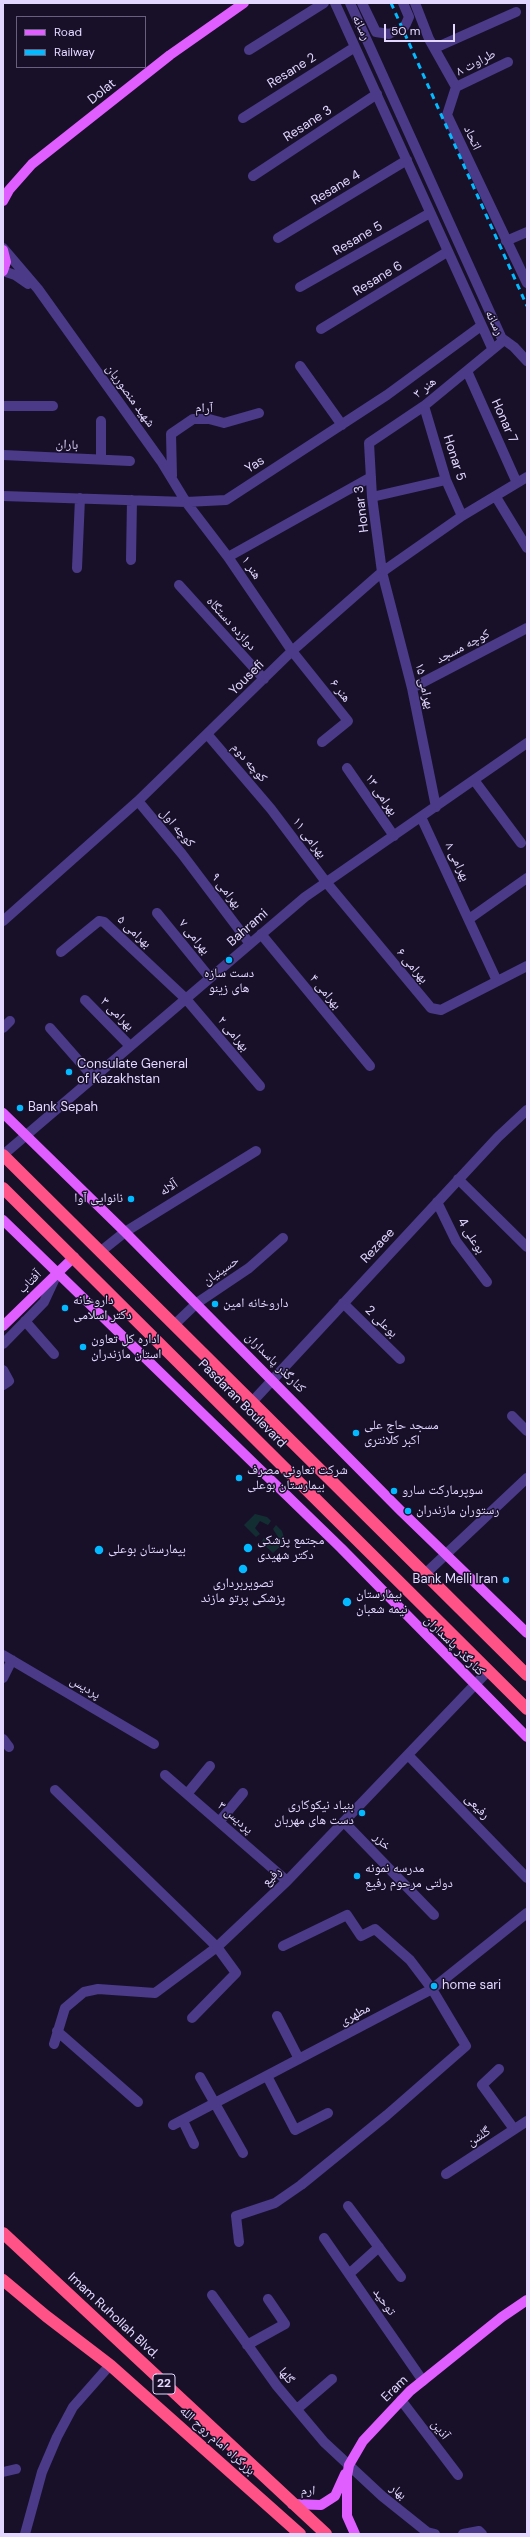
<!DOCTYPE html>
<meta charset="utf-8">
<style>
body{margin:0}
#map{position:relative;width:530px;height:2537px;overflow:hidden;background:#181029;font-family:"DM Sans",sans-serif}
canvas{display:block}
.frame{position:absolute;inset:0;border:4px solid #e3d7ff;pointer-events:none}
.legend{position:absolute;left:16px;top:16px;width:130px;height:52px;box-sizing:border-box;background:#181029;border:1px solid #69607f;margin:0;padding:5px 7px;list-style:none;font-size:12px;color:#e3d7ff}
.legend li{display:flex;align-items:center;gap:8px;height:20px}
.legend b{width:20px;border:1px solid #69607f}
.scale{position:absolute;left:384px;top:24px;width:71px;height:18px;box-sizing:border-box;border:2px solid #e3d7ff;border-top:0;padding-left:5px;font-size:12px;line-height:14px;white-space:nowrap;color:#e3d7ff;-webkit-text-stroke:3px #181029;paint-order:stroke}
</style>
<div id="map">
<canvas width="530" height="2537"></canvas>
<div class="frame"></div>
<ul class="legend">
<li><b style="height:5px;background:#e05eff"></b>Road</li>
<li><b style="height:5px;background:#03b9ff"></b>Railway</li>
</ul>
<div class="scale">50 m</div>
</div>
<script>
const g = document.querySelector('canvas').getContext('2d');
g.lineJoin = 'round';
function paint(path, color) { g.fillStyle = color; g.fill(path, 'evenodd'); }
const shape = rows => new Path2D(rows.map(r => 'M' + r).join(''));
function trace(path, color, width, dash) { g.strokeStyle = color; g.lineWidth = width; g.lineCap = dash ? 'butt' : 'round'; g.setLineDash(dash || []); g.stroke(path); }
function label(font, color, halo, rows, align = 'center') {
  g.font = font + ' "DM Sans","Noto Naskh Arabic",sans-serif'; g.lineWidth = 3; g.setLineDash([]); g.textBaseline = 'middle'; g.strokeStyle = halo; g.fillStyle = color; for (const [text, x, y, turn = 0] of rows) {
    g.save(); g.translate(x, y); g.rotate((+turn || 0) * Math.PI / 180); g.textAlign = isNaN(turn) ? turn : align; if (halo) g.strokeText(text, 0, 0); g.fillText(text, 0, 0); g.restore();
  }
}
paint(shape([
 [255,1514,267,1517,271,1521,268,1525,260,1521,255,1528,260,1534,256,1537,244,1525],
 [276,1525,282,1531,285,1542,273,1553,261,1542,264,1538,271,1543,278,1537,273,1529]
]), '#132e33');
trace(shape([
 [389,34,405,26]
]), '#362e49', 10, [10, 5]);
trace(shape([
 [335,3,492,348],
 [350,3,503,341,424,406,369,443,372,497,382,572,412,688,436,807],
 [362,3,376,32,389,34],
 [403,3,409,17,405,26],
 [415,3,429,39,456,87,447,115,527,283],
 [435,48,516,12],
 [249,50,324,3],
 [456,87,508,62],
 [243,118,355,47],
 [253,176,377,94],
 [278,238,407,160],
 [506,241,527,232],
 [3,248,38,289,161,461,186,502,228,557,292,651,348,721,322,742],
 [3,271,15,275,28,284],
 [300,287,430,213],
 [321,329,447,252],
 [503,339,514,347,527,361],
 [300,366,342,425],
 [467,371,517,483],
 [3,406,53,406],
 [424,406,446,480,462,516],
 [3,455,130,461],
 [101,459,101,421],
 [172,476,171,434,193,419,209,419,224,423,259,413],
 [3,496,186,502,226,500,387,395,481,326],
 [372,497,446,480],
 [496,497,527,548],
 [228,557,371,477],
 [131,560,132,500],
 [77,568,80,498],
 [179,585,264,679],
 [412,688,527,628],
 [207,734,271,809,326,882,431,1008,441,1010,527,966],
 [347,768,394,836],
 [474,780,521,843],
 [138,801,182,854,250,944],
 [421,817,497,981],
 [157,913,210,978],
 [469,919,527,878],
 [3,921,138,801,292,651,382,572,462,516,527,477],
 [261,934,370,1066],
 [61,952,99,921,104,922,186,999,260,1086],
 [85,1000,130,1046],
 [3,1028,10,1021],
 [50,1028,93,1077],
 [3,1155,305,897,527,743],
 [458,1179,527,1247],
 [437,1202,456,1241,487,1282],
 [100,1252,125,1232,256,1151],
 [343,1303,400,1359],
 [25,1321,54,1354],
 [174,1325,197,1303,249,1268,283,1238],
 [3,1344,44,1302,57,1274],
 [3,1370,9,1381,3,1385],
 [252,1402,498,1137,527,1110],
 [512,1416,527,1431],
 [425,1574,527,1478],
 [3,1655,154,1744],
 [3,1678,12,1660],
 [3,1739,9,1747],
 [408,1755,527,1878],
 [165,1775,287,1881],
 [55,1790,217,1947,236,1973,192,2018],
 [187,1794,210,1766],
 [219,1822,243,1793],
 [344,1822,434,1915],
 [277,2016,299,2059],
 [57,2031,138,2102],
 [54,2044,65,2008,84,1992,98,1989,155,1993,217,1947,287,1881,488,1671],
 [499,2069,482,2085,514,2129],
 [267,2076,295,2130,328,2113],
 [200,2077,243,2153],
 [183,2121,194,2144],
 [173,2125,432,1989,527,1913],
 [446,2174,527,2121],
 [348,2206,401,2277],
 [324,2238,423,2381],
 [239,2242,236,2216,275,2203,301,2185,387,2115,466,2046,432,1989,410,1960,375,1929,361,1936,347,1915,283,1946],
 [349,2274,379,2247],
 [212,2295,277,2386,324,2442,382,2496,427,2532,435,2534],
 [247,2345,285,2324,268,2299],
 [401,2400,458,2475],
 [297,2409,332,2379],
 [3,2472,16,2469],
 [25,2534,42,2472,57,2437,73,2407,110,2365],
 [463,2534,479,2531,482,2534]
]), '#4b3a88', 10);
trace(shape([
 [3,201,9,190,32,164,170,55,244,3],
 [3,250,6,262,3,271],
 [3,1113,125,1232,400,1510,527,1633],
 [3,1220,341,1548,527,1737],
 [3,1326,74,1257],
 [292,2504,321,2505,335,2496,345,2474],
 [355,2534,347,2516,347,2476,349,2465,363,2441,410,2391,502,2317,527,2300]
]), '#e05eff', 10);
trace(shape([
 [3,1155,527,1675],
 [3,1188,527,1709],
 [3,2233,326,2534],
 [3,2280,46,2316,110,2365,300,2534]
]), '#ff5286', 12);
trace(shape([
 [391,3,527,306]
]), '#03b9ff', 3, [6, 5]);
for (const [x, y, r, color] of [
 [229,960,4,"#03b9ff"],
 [69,1072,4,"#03b9ff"],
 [20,1108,4,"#03b9ff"],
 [131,1199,4,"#03b9ff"],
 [215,1304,4,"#03b9ff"],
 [65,1308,4,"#03b9ff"],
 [83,1347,4,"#03b9ff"],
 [356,1433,4,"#03b9ff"],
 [239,1478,4,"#03b9ff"],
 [394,1491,4,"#03b9ff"],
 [408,1511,4,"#03b9ff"],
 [248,1548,5,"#03b9ff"],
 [99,1550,5,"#03b9ff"],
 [243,1569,5,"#03b9ff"],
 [506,1580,4,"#03b9ff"],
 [347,1602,5,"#03b9ff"],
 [362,1813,4,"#03b9ff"],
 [357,1876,4,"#03b9ff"],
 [434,1986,4,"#03b9ff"]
]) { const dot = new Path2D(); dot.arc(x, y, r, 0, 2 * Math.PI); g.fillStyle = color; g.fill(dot); trace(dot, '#181029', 1.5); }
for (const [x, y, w] of [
 [164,2384,22]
]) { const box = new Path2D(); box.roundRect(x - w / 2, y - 10, w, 20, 3); g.fillStyle = '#181029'; g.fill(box); trace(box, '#e3d7ff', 1); }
label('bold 12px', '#e3d7ff', null, [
 ["22",164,2384]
]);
label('13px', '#e3d7ff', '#181029', [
 ["رسانه",361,28,65],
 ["طراوت ۸",476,63,-27],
 ["Resane 2",292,71,-32],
 ["Dolat",102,92,-39],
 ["Resane 3",308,124,-33],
 ["اتحاد",472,138,65],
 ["Resane 4",336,188,-31],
 ["Resane 5",358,239,-30],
 ["Resane 6",378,279,-31],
 ["رسانه",494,323,64],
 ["هنر ۳",425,388,-39],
 ["شهید منصوریان",130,396,54],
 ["آرام",204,409],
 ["Honar 7",504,421,66],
 ["باران",67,445,3],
 ["Honar 5",454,458,72],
 ["Yas",255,465,-33],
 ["Honar 3",362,509,-97],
 ["هنر ۱",251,568,56],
 ["دوازده دستگاه",231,624,48],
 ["کوچه مسجد",463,647,-28],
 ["Yousefi",247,678,-45],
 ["بهرامی ۱۵",424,686,77],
 ["هنر ۶",340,691,52],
 ["کوچه دوم",249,763,49],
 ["بهرامی ۱۳",381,795,56],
 ["کوچه اول",177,828,50],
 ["بهرامی ۱۱",309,838,53],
 ["بهرامی ۸",457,862,65],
 ["بهرامی ۹",226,891,53],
 ["Bahrami",248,928,-41],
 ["بهرامی ۵",134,932,43],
 ["بهرامی ۷",194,937,51],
 ["بهرامی ۶",412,966,50],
 ["بهرامی ۴",325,992,50],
 ["بهرامی ۳",117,1014,45],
 ["بهرامی ۲",233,1034,50],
 ["آلاله",169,1188,-33],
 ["بوعلی 4",471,1236,58],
 ["Rezaee",378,1246,-47],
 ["حسینیان",221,1271,-35],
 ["آفتاب",30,1282,-44],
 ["بوعلی 2",381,1322,44],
 ["کنارگذر پاسداران",275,1363,45],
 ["Pasdaran Boulevard",242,1404,45],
 ["کنارگذر پاسداران",454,1646,45],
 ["پردیس",85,1688,31],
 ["رفیعی",477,1807,46],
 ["پردیس ۳",235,1818,41],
 ["خزر",382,1842,46],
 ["رفیع",272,1877,-44],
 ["مطهری",355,2015,-28],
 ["گلشن",479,2137,-33],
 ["توحید",384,2302,55],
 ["Imam Ruhollah Blvd.",113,2316,43],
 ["گلها",286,2376,52],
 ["Eram",395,2389,-44],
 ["آذین",440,2430,53],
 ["بزرگراه امام روح الله",217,2441,42],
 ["ارم",308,2491,2],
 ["بهار",398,2492,39]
]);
label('13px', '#e3d7ff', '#181029', [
 ["دست سازه",229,974,"center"],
 ["های زینو",229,989,"center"],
 ["Consulate General",77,1065],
 ["of Kazakhstan",77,1080],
 ["Bank Sepah",28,1108],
 ["نانوایی آوا",123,1199,"right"],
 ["داروخانه",73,1301],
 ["دکتر اسلامی",73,1316],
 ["داروخانه امین",223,1304],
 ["اداره کل تعاون",91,1340],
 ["استان مازندران",91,1355],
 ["مسجد حاج علی",364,1426],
 ["اکبر کلانتری",364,1441],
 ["شرکت تعاونی مصرف",247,1471],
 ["بیمارستان بوعلی",247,1486],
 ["سوپرمارکت سارو",402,1491],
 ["رستوران مازندران",416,1511],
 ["مجتمع پزشکی",257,1541],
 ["دکتر شهیدی",257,1556],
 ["بیمارستان بوعلی",108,1550],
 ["Bank Melli Iran",498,1580,"right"],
 ["تصویربرداری",243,1584,"center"],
 ["پزشکی پرتو مازند",243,1599,"center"],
 ["بیمارستان",356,1595],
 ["نیمه شعبان",356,1610],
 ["بنیاد نیکوکاری",354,1806,"right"],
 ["دست های مهربان",354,1821,"right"],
 ["مدرسه نمونه",365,1869],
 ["دولتی مرحوم رفیع",365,1884],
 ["home sari",442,1986]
], 'left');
</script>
